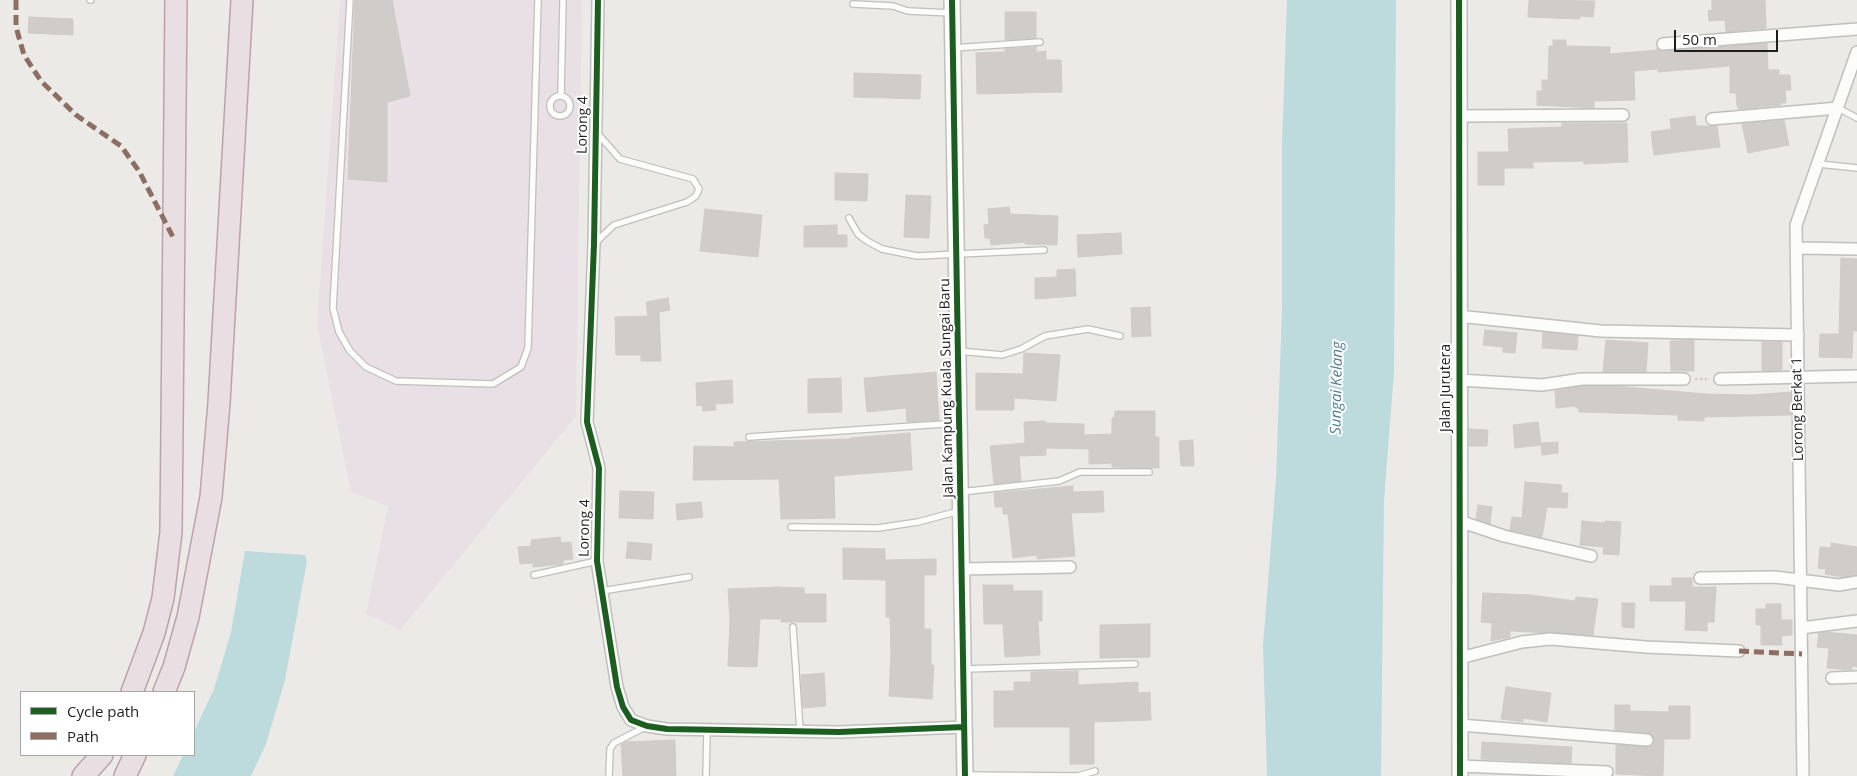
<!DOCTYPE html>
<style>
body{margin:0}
#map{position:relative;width:1857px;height:776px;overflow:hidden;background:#eceae7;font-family:"Open Sans",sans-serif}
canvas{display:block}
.legend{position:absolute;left:20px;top:691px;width:175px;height:65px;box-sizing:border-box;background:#fff;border:1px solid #a5a5a5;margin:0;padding:6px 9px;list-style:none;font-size:15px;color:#1e1e1e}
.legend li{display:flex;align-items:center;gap:10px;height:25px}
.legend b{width:25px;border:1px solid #a5a5a5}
.scale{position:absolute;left:1674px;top:30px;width:104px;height:22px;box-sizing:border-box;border:2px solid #1e1e1e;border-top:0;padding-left:6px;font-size:15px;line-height:18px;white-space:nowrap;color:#1e1e1e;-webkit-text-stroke:4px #fff;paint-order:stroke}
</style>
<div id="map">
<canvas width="1857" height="776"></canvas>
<ul class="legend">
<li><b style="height:6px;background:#1b5e20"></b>Cycle path</li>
<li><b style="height:6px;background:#8d6e63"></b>Path</li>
</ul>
<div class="scale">50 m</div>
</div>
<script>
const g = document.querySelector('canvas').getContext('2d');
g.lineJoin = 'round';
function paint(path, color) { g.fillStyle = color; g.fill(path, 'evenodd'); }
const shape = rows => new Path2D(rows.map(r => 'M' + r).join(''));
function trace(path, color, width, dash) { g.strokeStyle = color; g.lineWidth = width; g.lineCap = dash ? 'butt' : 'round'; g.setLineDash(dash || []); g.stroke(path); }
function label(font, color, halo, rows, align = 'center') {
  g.font = font + ' "Open Sans",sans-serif'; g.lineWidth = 4; g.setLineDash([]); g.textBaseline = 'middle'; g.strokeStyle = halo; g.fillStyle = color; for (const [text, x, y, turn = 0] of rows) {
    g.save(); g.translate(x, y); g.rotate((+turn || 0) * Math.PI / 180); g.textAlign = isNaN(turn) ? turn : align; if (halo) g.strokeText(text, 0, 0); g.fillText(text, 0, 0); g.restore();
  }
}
paint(shape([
 [340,0,582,0,576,416,400,630,366,614,388,506,351,492,317,324]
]), '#e9e0e6');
paint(shape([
 [1287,0,1396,0,1394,372,1384,500,1381,776,1267,776,1263,646,1276,478,1282,308,1282,146],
 [245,551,305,555,307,561,285,680,266,744,251,776,173,776,183,755,194,755,194,732,214,689,231,632]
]), '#bddbdc');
const building = shape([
 [355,0,392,0,410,96,387,102,387,182,348,179,355,0],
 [1529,0,1595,1,1593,17,1580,16,1580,19,1528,17,1529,0],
 [1712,0,1765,0,1766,28,1726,32,1725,20,1709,21,1708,11,1712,10,1712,0],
 [1005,12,1036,12,1036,38,1005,40,1005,12],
 [29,17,73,19,73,35,28,33,29,17],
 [1553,40,1566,40,1566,46,1610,47,1610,54,1657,50,1657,48,1664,51,1767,43,1768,70,1779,70,1779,75,1790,75,1791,90,1785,90,1786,103,1781,103,1781,105,1739,109,1737,106,1736,93,1730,93,1730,66,1658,72,1658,69,1634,71,1635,100,1594,101,1594,108,1537,105,1537,91,1542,91,1542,80,1548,80,1549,46,1553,46,1553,40],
 [1036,47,1036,52,1046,51,1046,60,1061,60,1062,92,977,94,976,53,1005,52,1005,49,1036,47],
 [854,73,921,75,920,99,854,97,854,73],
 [1695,116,1696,126,1717,126,1720,147,1654,155,1651,132,1671,129,1670,119,1695,116],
 [1784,120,1789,145,1748,153,1742,124,1784,120],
 [1562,123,1627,123,1628,162,1584,164,1584,161,1533,162,1533,168,1504,168,1504,185,1478,185,1478,152,1509,152,1508,129,1562,127,1562,123],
 [835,173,868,174,867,201,835,200,835,173],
 [906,195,931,196,929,238,904,237,906,195],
 [1009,207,1010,214,1058,216,1057,245,1025,244,1025,242,991,245,990,238,985,238,984,225,989,224,988,209,1009,207],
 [705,209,762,215,758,257,700,251,705,209],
 [837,225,837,235,847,235,847,247,804,247,804,226,837,225],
 [1121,233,1122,254,1078,257,1077,235,1121,233],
 [1841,258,1857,259,1857,331,1853,331,1852,358,1819,357,1820,334,1839,334,1841,258],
 [1075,269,1076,296,1035,299,1035,278,1057,277,1057,270,1075,269],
 [668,298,670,310,659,312,661,361,641,361,641,355,616,355,615,317,648,316,646,302,668,298],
 [1150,307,1151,336,1132,337,1131,308,1150,307],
 [1485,330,1517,333,1515,353,1503,352,1503,347,1483,345,1485,330],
 [1543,332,1578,336,1577,350,1542,348,1543,332],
 [1606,340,1648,343,1646,372,1603,372,1606,340],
 [1694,340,1694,371,1671,371,1670,341,1694,340],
 [1762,342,1782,342,1782,370,1762,371,1762,342],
 [1024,353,1060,355,1056,401,1014,398,1014,410,976,410,976,373,1023,374,1024,353],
 [936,372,939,420,907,422,906,408,867,412,864,378,936,372],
 [841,378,842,412,808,413,808,379,841,378],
 [732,380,733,403,715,404,716,410,703,411,702,405,697,406,696,383,732,380],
 [1614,386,1705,394,1751,395,1791,392,1791,415,1704,417,1704,421,1678,420,1678,415,1579,412,1579,408,1576,408,1576,406,1556,408,1555,391,1578,387,1614,386],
 [1115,411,1155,411,1155,437,1159,437,1159,468,1112,467,1112,463,1089,464,1089,449,1046,448,1046,455,1019,456,1021,481,994,484,990,446,1025,443,1024,422,1045,421,1045,423,1084,424,1084,435,1112,434,1112,418,1115,417,1115,411],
 [1538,422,1541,445,1515,448,1513,425,1538,422],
 [1469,429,1488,430,1487,446,1469,446,1469,429],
 [910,433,912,470,834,476,835,518,781,519,779,479,693,480,694,446,734,447,734,442,850,439,850,438,910,433],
 [1193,440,1194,466,1181,466,1179,441,1193,440],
 [1558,442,1558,453,1542,455,1541,443,1558,442],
 [1525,482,1562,485,1561,493,1568,493,1567,508,1547,507,1542,537,1510,530,1512,517,1522,518,1525,482],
 [1073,486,1073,492,1103,491,1104,512,1071,513,1075,556,1037,559,1037,555,1013,558,1008,514,1003,514,1003,507,995,507,994,493,1073,486],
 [620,491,654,492,653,519,619,518,620,491],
 [701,502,703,517,677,520,676,504,701,502],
 [1478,505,1492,507,1490,524,1476,519,1478,505],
 [1582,521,1605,523,1605,521,1621,522,1619,555,1603,554,1604,547,1580,545,1582,521],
 [560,537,561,543,571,542,573,559,563,560,563,564,533,567,533,563,520,564,518,547,531,546,531,540,560,537],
 [628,542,652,544,651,560,626,558,628,542],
 [1831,543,1857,547,1857,575,1843,577,1825,574,1826,569,1818,568,1820,547,1831,548,1831,543],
 [843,548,885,549,885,560,936,559,936,575,924,575,924,629,931,629,931,665,934,665,932,699,889,696,891,652,890,617,886,617,886,580,843,579,843,548],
 [1672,578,1692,578,1692,587,1716,587,1714,622,1707,622,1707,631,1685,630,1686,601,1650,601,1650,586,1672,586,1672,578],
 [983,585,1013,585,1013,591,1042,591,1042,621,1038,621,1040,655,1005,657,1003,624,984,624,983,585],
 [778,587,804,588,804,594,826,594,826,622,781,622,781,619,760,619,757,667,728,666,730,620,728,589,778,587],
 [1483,593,1531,595,1575,601,1576,597,1598,599,1593,635,1510,631,1510,637,1491,641,1492,623,1481,622,1483,593],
 [1622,603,1635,603,1634,628,1622,627,1622,603],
 [1766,604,1781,604,1781,620,1792,620,1792,635,1781,636,1782,645,1761,645,1761,625,1756,625,1756,609,1766,609,1766,604],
 [1150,624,1150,657,1100,658,1100,625,1150,624],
 [1825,632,1857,635,1857,667,1853,666,1851,670,1827,668,1829,648,1817,647,1819,633,1825,632],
 [1078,671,1078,685,1138,682,1138,693,1150,692,1151,720,1094,722,1094,764,1070,764,1070,727,994,727,994,691,1014,691,1014,682,1031,682,1031,672,1078,671],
 [824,673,826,706,803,708,801,675,824,673],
 [1506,687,1551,693,1547,722,1523,718,1523,722,1501,719,1506,687],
 [1615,705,1630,705,1630,711,1669,712,1669,706,1690,706,1690,739,1664,739,1663,776,1616,774,1616,745,1647,747,1653,745,1654,740,1648,733,1615,730,1615,705],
 [675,740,676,776,623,776,621,745,626,742,675,740],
 [1482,742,1572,747,1571,763,1481,759,1482,742]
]);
paint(building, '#cfccca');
trace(building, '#cfcbc8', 1);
const service = shape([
 [90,0,91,0],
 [350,0,333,308,339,332,350,351,366,367,396,381,493,384,521,367,528,348,538,0],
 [853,4,893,6,908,11,952,13],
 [953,48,1040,42],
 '550 106a10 10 0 1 1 20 0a10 10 0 1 1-20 0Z',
 [561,96,563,0],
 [1838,108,1857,118],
 [1819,164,1857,168],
 [849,218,858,234,867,241,882,249,917,256,1044,250],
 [596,242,614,225,687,202,696,196,699,189,693,179,620,159,598,134],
 [959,351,1002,355,1021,349,1045,336,1088,329,1120,336],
 [749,437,959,423],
 [961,492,1059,481,1080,472,1149,472],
 [791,527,878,528,918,522,959,511],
 [534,575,597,561],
 [602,591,689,577],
 [793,627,800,731],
 [964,669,1135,664],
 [965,775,1078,776,1095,771],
 [609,776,610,749,614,743,647,726],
 [706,776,707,730]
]);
const minor = shape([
 [598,0,594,244,587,422,599,468,597,561,617,687,623,707,631,720,647,726,667,729,839,732,964,727],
 [1663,44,1857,29],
 [1459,116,1623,115],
 [1712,119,1838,108],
 [1797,248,1857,249],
 [1458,316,1601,331,1798,335],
 [1720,379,1857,376],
 [1459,380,1542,385,1582,379,1684,379],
 [1459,521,1504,536,1591,556],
 [962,569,1070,567],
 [1700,578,1775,577,1839,585,1857,582],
 [1801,628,1857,621],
 [1460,658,1522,642,1550,639,1646,647,1739,651],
 [1832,678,1857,677],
 [1460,725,1647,740],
 [1460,766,1607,772],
 [1803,776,1796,225,1857,52]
]);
const tertiary = shape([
 [952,0,965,776],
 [1459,0,1460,776]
]);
const motorway = shape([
 [132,692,154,633,163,598,171,532,176,0],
 [164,692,174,667,188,617,211,497,219,403,242,0],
 [83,776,102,755],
 [125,776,135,755]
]);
trace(service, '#bfbfbd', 8);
trace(minor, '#bfbfbd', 14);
trace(tertiary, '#bfbfbd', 18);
trace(motorway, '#bea0ad', 24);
trace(shape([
 [1695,379,1707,379]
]), '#d5c8c7', 2.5, [2.5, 2.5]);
trace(service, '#fcfcfb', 5.5);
trace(minor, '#fcfcfb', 11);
trace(tertiary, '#fcfcfb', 15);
trace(motorway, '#e9dfe2', 21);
trace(shape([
 [16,0,16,27,24,55,41,81,76,115,121,146,139,171,174,239],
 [1739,651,1802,654]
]), '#8d6e63', 5, [10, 5]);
trace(shape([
 [598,0,594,244,587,422,599,468,597,561,617,687,623,707,631,720,647,726,667,729,839,732,964,727],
 [952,0,965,776],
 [1459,0,1460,776]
]), '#1b5e20', 6);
label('14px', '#1e1e1e', '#fff', [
 ["Lorong 4",583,125,-89],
 ["Jalan Kampung Kuala Sungai Baru",947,388,-91],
 ["Jalan Jurutera",1446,388,-90],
 ["Lorong Berkat 1",1798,409,-91],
 ["Lorong 4",585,528,-89]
]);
label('italic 15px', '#4c7c97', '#fff', [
 ["Sungai Kelang",1337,388,-89]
]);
</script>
